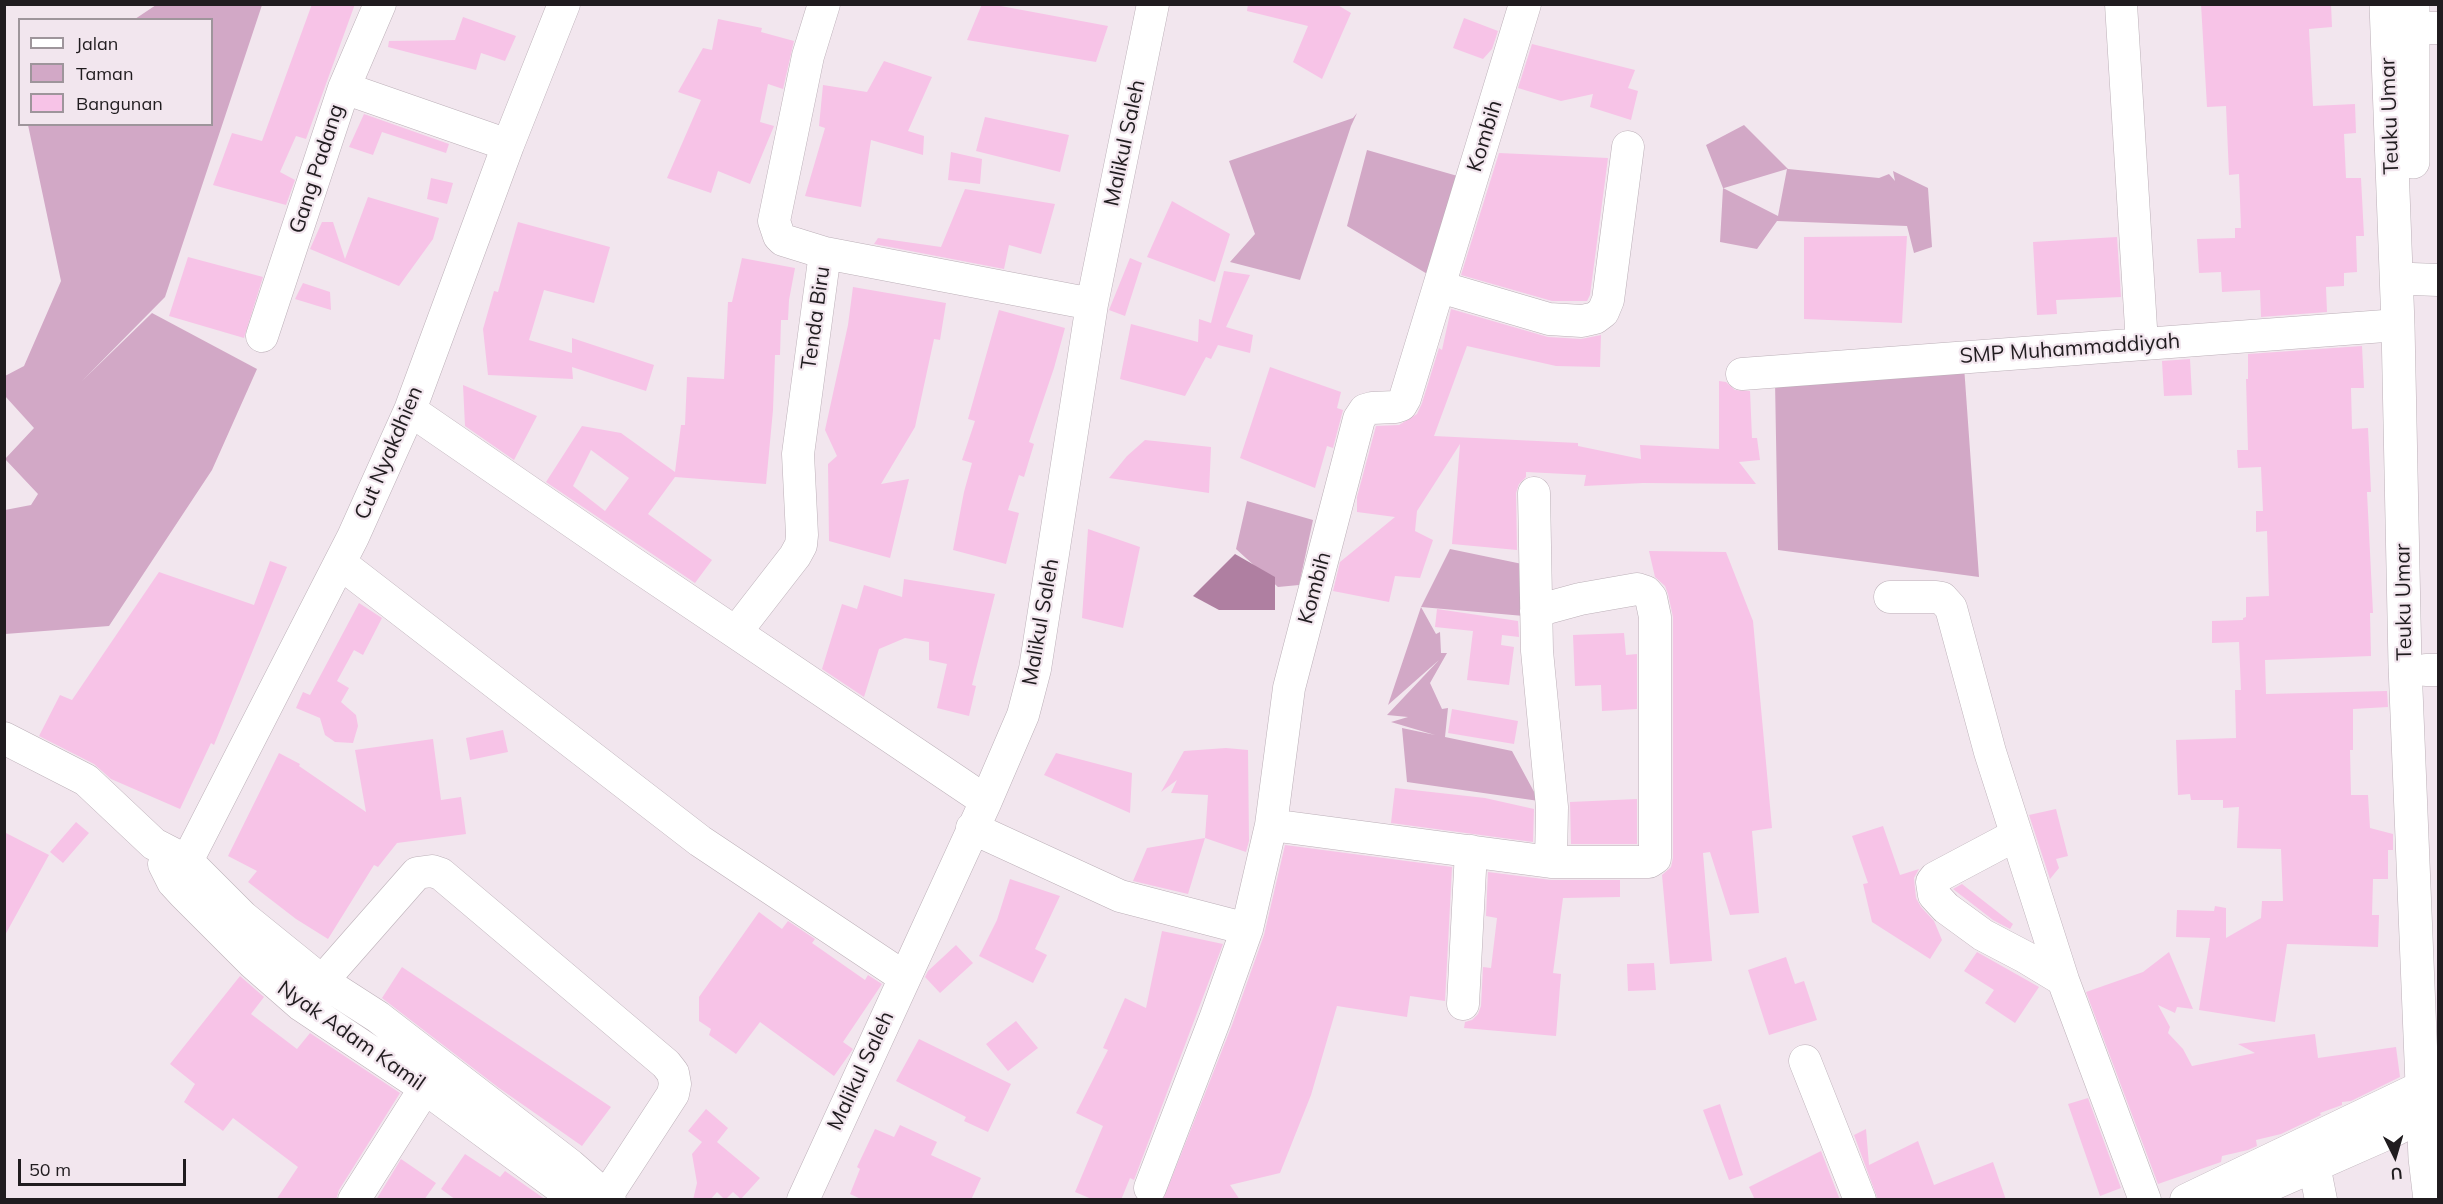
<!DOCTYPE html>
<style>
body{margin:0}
#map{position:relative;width:2443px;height:1204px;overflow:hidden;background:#f2e6ee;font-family:Mulish,sans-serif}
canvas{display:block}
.frame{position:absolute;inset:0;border:6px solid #201c1f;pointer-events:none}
.legend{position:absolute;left:18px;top:18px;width:195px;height:108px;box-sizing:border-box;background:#f2e6ee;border:2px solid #9e959b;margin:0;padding:8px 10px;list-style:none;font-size:18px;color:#201c1f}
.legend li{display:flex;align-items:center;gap:12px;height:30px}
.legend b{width:30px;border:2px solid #9e959b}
.north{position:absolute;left:2365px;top:1126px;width:60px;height:60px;-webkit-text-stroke:4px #f2e6ee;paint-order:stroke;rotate:175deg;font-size:16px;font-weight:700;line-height:24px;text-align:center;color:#201c1f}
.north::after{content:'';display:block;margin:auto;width:21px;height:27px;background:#201c1f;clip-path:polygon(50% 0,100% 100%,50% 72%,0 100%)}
.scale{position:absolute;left:18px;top:1159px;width:168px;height:27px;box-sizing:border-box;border:3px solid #201c1f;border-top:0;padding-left:8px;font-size:18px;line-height:21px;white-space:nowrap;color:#201c1f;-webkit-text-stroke:4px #f2e6ee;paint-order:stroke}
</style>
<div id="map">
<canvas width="2443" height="1204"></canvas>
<div class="frame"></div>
<ul class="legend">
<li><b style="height:8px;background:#fff"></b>Jalan</li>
<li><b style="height:16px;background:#d2a8c6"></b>Taman</li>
<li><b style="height:16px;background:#f7c3e7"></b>Bangunan</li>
</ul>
<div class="north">U</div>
<div class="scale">50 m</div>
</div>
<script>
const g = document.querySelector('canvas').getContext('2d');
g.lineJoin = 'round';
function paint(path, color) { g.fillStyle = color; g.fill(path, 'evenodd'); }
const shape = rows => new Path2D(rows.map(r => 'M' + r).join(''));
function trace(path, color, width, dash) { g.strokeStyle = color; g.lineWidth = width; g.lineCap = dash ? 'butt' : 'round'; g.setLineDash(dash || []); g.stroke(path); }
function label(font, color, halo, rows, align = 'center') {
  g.font = font + ' Mulish,sans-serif'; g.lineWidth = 4.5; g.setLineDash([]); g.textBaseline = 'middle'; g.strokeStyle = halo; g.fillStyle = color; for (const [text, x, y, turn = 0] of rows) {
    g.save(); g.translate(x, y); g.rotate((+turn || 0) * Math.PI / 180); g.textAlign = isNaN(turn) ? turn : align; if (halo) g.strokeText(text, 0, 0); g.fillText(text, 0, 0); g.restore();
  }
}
paint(shape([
 [156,5,262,5,165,297,82,381,152,313,257,369,212,470,109,626,5,634,5,510,31,505,38,494,5,459,34,428,5,396,5,376,24,366,61,281,28,125,212,124,212,20,135,19],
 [1357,113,1351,126,1300,280,1230,262,1255,234,1229,161,1353,118],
 [1744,125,1788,169,1879,178,1889,174,1895,181,1893,171,1928,188,1932,247,1914,253,1907,226,1777,221,1757,249,1720,242,1723,188,1706,145],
 [1787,169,1778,216,1723,188,1724,188],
 [1367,150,1461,177,1434,278,1347,226],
 [1964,366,1979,577,1778,550,1775,381],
 [1247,501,1313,520,1299,585,1278,587,1236,549],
 [1450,549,1527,565,1524,616,1421,607,1436,634,1440,632,1441,653,1447,653,1430,683,1442,709,1448,708,1445,737,1512,751,1539,801,1407,782,1402,728,1435,735,1391,722,1408,717,1387,715,1439,660,1388,705,1421,607]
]), '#d2a8c6');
paint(shape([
 [1235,554,1275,577,1275,610,1219,610,1193,596]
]), '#af7fa1');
paint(shape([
 [312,4,355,4,306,139,296,136,280,172,295,180,286,205,213,185,232,133,262,141],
 [982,4,990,4,1108,26,1096,62,967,40],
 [1248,4,1336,4,1351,13,1322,79,1293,62,1308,26,1247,11],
 [2201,4,2331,4,2332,27,2309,29,2313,106,2355,104,2356,133,2344,134,2346,178,2361,178,2364,236,2356,236,2357,272,2344,273,2344,286,2326,287,2327,312,2261,317,2260,290,2222,292,2221,272,2199,273,2197,239,2235,238,2235,228,2241,228,2239,174,2229,175,2226,106,2207,107],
 [463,17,516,36,505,61,481,53,476,70,388,47,389,41,455,40],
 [1464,18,1498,31,1492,49,1483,59,1453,48],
 [718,19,762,28,761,32,794,41,783,89,768,84,760,122,774,126,750,184,718,171,711,193,667,178,701,100,678,92,703,48,712,50],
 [1532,44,1635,70,1628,88,1638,91,1631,120,1590,107,1593,94,1561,101,1518,88],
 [884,61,932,77,908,131,924,136,923,155,871,140,861,207,805,196,825,128,819,126,823,85,867,92],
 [364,114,449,144,446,153,382,132,373,155,349,147],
 [985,117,1069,135,1060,172,976,151],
 [951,152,982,159,980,184,948,180],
 [1499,153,1608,158,1590,295,1587,301,1552,301,1461,275],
 [431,178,453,183,447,204,427,199],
 [965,189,1055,204,1041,254,1009,245,1004,269,874,244,878,238,941,247],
 [368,197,439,218,433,239,399,286,310,249,322,222,333,222,345,259],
 [1172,201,1230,234,1215,282,1147,257],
 [518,222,610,247,594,303,544,290,529,340,572,353,572,338,654,365,646,391,572,367,573,379,488,375,483,329,494,291,498,292],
 [1907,236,1902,323,1804,319,1804,237],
 [2117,237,2121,297,2056,300,2057,314,2037,315,2033,242],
 [188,257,263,277,244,338,169,316],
 [742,258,795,268,789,300,788,320,781,320,780,355,775,355,773,410,766,484,675,477,648,514,712,560,695,583,546,482,582,426,621,433,675,472,681,425,685,425,687,377,724,379,728,302,732,302],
 [591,450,629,478,605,511,573,486],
 [1130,258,1142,263,1125,316,1109,310],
 [1224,271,1250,275,1226,327,1253,335,1250,353,1218,345,1211,359,1206,357,1185,396,1120,379,1131,324,1198,342,1199,319,1211,323],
 [303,283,330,292,331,310,295,299],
 [853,287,946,303,940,340,934,339,915,427,881,484,909,479,890,558,829,541,828,464,837,456,825,430,848,325],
 [1451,309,1548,337,1581,339,1601,335,1600,367,1556,366,1467,346,1434,436,1578,443,1578,446,1641,459,1640,445,1719,449,1719,381,1726,382,1735,390,1750,391,1752,438,1757,438,1760,460,1739,462,1756,484,1643,483,1584,486,1586,475,1526,472,1526,477,1519,484,1516,493,1517,550,1452,544,1460,444,1417,511,1415,531,1433,540,1420,578,1395,576,1389,602,1333,591,1340,562,1395,517,1357,512,1357,497,1376,426,1399,425,1417,414,1422,403,1439,348,1442,350],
 [999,310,1065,328,1054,368,1029,442,1034,444,1024,477,1019,475,1008,510,1019,513,1006,564,953,550,964,492,972,463,962,460,975,421,968,419],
 [2362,346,2364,388,2351,388,2352,429,2368,428,2371,492,2367,492,2373,613,2370,613,2371,656,2265,660,2266,694,2387,691,2388,707,2353,709,2353,750,2350,750,2351,795,2368,795,2370,828,2393,834,2393,850,2388,850,2388,879,2373,879,2372,915,2379,915,2378,947,2287,944,2275,1022,2199,1010,2210,938,2176,937,2177,910,2214,911,2215,906,2226,908,2226,938,2261,918,2262,901,2283,901,2281,849,2237,848,2239,807,2223,808,2223,800,2191,800,2190,794,2178,795,2176,740,2236,738,2235,690,2241,690,2239,642,2212,643,2212,621,2243,620,2243,618,2246,617,2246,597,2269,596,2267,531,2256,532,2256,511,2263,511,2261,467,2238,468,2237,450,2248,450,2246,379,2248,379,2248,354],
 [2190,359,2192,395,2164,396,2162,361],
 [1270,367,1341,392,1337,408,1343,410,1333,448,1327,446,1315,488,1240,458],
 [463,385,537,416,514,460,465,426],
 [1145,440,1211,447,1209,493,1109,478,1127,456],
 [1088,529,1140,547,1123,628,1082,618],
 [1649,551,1726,552,1753,621,1772,828,1752,831,1759,913,1730,915,1710,852,1703,853,1712,961,1670,964,1662,875,1671,867,1673,858,1673,617,1668,594,1665,586,1655,577],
 [270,561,287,567,214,745,211,743,180,809,111,779,94,764,39,736,60,695,72,700,159,572,254,605],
 [904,579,995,594,972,685,976,686,969,716,937,708,947,664,929,660,929,642,905,638,879,649,864,697,822,669,842,604,857,609,864,585,902,597],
 [359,603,382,618,363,655,354,650,337,681,349,688,341,702,356,715,358,726,353,743,335,742,325,735,320,718,296,708,303,692,310,695],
 [1437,609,1518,621,1519,637,1502,635,1501,645,1514,647,1509,685,1467,680,1473,631,1435,627],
 [1624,633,1626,655,1637,654,1637,709,1602,711,1601,685,1575,686,1573,635],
 [1452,709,1518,721,1514,744,1448,733],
 [503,730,508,752,470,760,466,738],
 [433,739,441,800,461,797,466,834,397,843,378,867,374,865,328,939,296,919,248,882,257,871,228,856,279,753,300,764,299,766,366,812,355,750],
 [1226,748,1248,750,1249,841,1246,852,1205,838,1208,795,1171,793,1177,780,1161,792,1184,751],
 [1056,753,1132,773,1130,813,1044,775],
 [1395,788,1485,798,1534,809,1533,842,1391,823],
 [1637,799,1637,844,1571,844,1570,802],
 [2056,809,2068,856,2056,859,2059,868,2050,879,2029,815],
 [76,822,89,833,63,863,50,852],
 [1883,826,1900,875,1919,869,1914,878,1916,898,1921,907,1934,921,1942,940,1930,959,1872,922,1863,884,1868,883,1852,836],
 [4,832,49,855,4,937],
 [1205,838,1188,894,1133,881,1147,848],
 [1285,845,1452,867,1445,1001,1410,996,1407,1017,1337,1006,1311,1095,1280,1173,1230,1185,1240,1200,1163,1200,1232,1025,1264,935],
 [1488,872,1551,880,1620,880,1620,897,1563,898,1553,973,1561,974,1556,1036,1464,1028,1465,1022,1472,1020,1478,1014,1481,1006,1483,967,1491,968,1497,918,1486,916],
 [1010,879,1060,896,1035,949,1047,955,1033,983,979,956,997,920],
 [1962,884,2013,924,2010,929,1993,920,1953,889],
 [759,912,782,929,788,921,815,939,812,943,865,980,868,975,882,984,843,1042,853,1049,834,1076,760,1022,736,1054,709,1035,711,1029,699,1021,699,997],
 [1162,931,1223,944,1134,1180,1130,1178,1121,1200,1094,1200,1075,1192,1103,1126,1076,1113,1108,1050,1103,1048,1125,998,1146,1008],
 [956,945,973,963,940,993,925,977,928,971],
 [1977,952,2039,987,2015,1023,1985,1003,1994,990,1964,971],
 [2169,952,2193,1009,2177,1007,2175,1013,2158,1005,2170,1027,2168,1033,2183,1049,2192,1066,2255,1053,2238,1044,2315,1034,2318,1058,2396,1047,2400,1077,2351,1101,2342,1102,2342,1105,2320,1113,2321,1115,2281,1134,2256,1140,2257,1146,2248,1150,2222,1156,2221,1162,2158,1184,2086,992,2143,972],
 [1786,957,1795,984,1804,981,1817,1020,1769,1035,1748,970],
 [1654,963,1656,990,1628,991,1627,964],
 [402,967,611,1107,582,1146,499,1088,382,998],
 [240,976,264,997,251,1014,297,1049,310,1033,400,1093,339,1190,336,1200,276,1200,298,1167,233,1118,223,1131,184,1102,195,1084,170,1064],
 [1016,1021,1038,1048,1008,1071,986,1044],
 [919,1039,1011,1084,988,1132,964,1121,966,1117,896,1081],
 [2088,1098,2121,1188,2100,1196,2068,1104],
 [1720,1104,1743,1175,1729,1180,1703,1110],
 [706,1109,728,1128,717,1142,760,1178,741,1199,733,1192,725,1200,717,1192,710,1200,693,1200,697,1183,692,1154,702,1142,688,1131],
 [900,1125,937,1142,931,1155,981,1178,971,1200,863,1200,850,1194,860,1169,857,1167,875,1129,894,1137],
 [1866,1129,1869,1165,1918,1141,1934,1185,1993,1162,2006,1200,1878,1200,1854,1135],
 [1821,1151,1840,1200,1755,1200,1749,1187],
 [465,1154,500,1177,505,1171,546,1200,456,1200,441,1189],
 [401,1159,436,1183,424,1200,376,1200]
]), '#f7c3e7');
const minor = shape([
 [824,4,808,56,774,221,779,236,783,240,825,253],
 [2121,4,2142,344],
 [2414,28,2438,28],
 [344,88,508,145],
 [2412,279,2438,280],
 [1440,287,1549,319,1582,321,1595,318,1603,312,1608,300,1628,147],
 [262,336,344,88,380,4],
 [1742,374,2398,325],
 [410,410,631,562,986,801],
 [340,563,700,841,904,977],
 [1890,597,1936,597,1942,598,1951,608,1990,752,2063,980],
 [1536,611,1580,599,1637,589,1646,592,1651,598,1655,617,1655,858,1649,862,1551,862],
 [736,632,795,556,801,545,802,535,798,454,825,253,1092,304],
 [2426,670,2438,670],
 [4,738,86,780,154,844,187,861,243,917,322,981,378,1017,570,1165,610,1200],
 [1271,825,1551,862,1552,807,1537,651,1534,493],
 [972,828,1120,896,1247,929,1271,825,1289,688,1359,419,1365,410,1372,408,1395,407,1401,405,1405,398,1525,4],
 [2016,835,1935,878,1932,882,1934,895,1946,908,1983,935,2025,957,2063,980,2145,1200],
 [164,864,173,882,184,894,253,963,301,1005,425,1088,577,1200],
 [173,882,187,861,353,537,410,410,508,145,564,4],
 [1463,1004,1471,851],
 [301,1005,417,873,432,871,441,874,666,1064,673,1073,675,1084,673,1094,604,1200],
 [1805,1061,1860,1200],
 [2314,1165,2321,1200],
 [1150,1188,1215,1019,1247,929],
 [354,1200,425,1088],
 [803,1200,986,801,1023,715,1035,669,1092,304,1153,4],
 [2186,1200,2438,1079],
 [2237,1200,2391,1132,2438,1108]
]);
const highway = shape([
 [2386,4,2398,325,2405,665,2425,1158,2430,1200],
 [2413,162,2413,4]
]);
trace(minor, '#bcb0b8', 33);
trace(highway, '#bcb0b8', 34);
trace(minor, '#fff', 32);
trace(highway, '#fff', 33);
label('21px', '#201c1f', '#f2e6ee', [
 ["Teuku Umar",2390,116,-92],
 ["Kombih",1485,136,-73],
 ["Malikul Saleh",1125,143,-78],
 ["Gang Padang",317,169,-72],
 ["Tenda Biru",816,318,-82],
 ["SMP Muhammaddiyah",2070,349,-4],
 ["Cut Nyakdhien",389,453,-67],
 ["Kombih",1315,588,-75],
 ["Teuku Umar",2404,602,-91],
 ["Malikul Saleh",1041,622,-80],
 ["Nyak Adam Kamil",351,1036,35],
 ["Malikul Saleh",861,1071,-65]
]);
</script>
